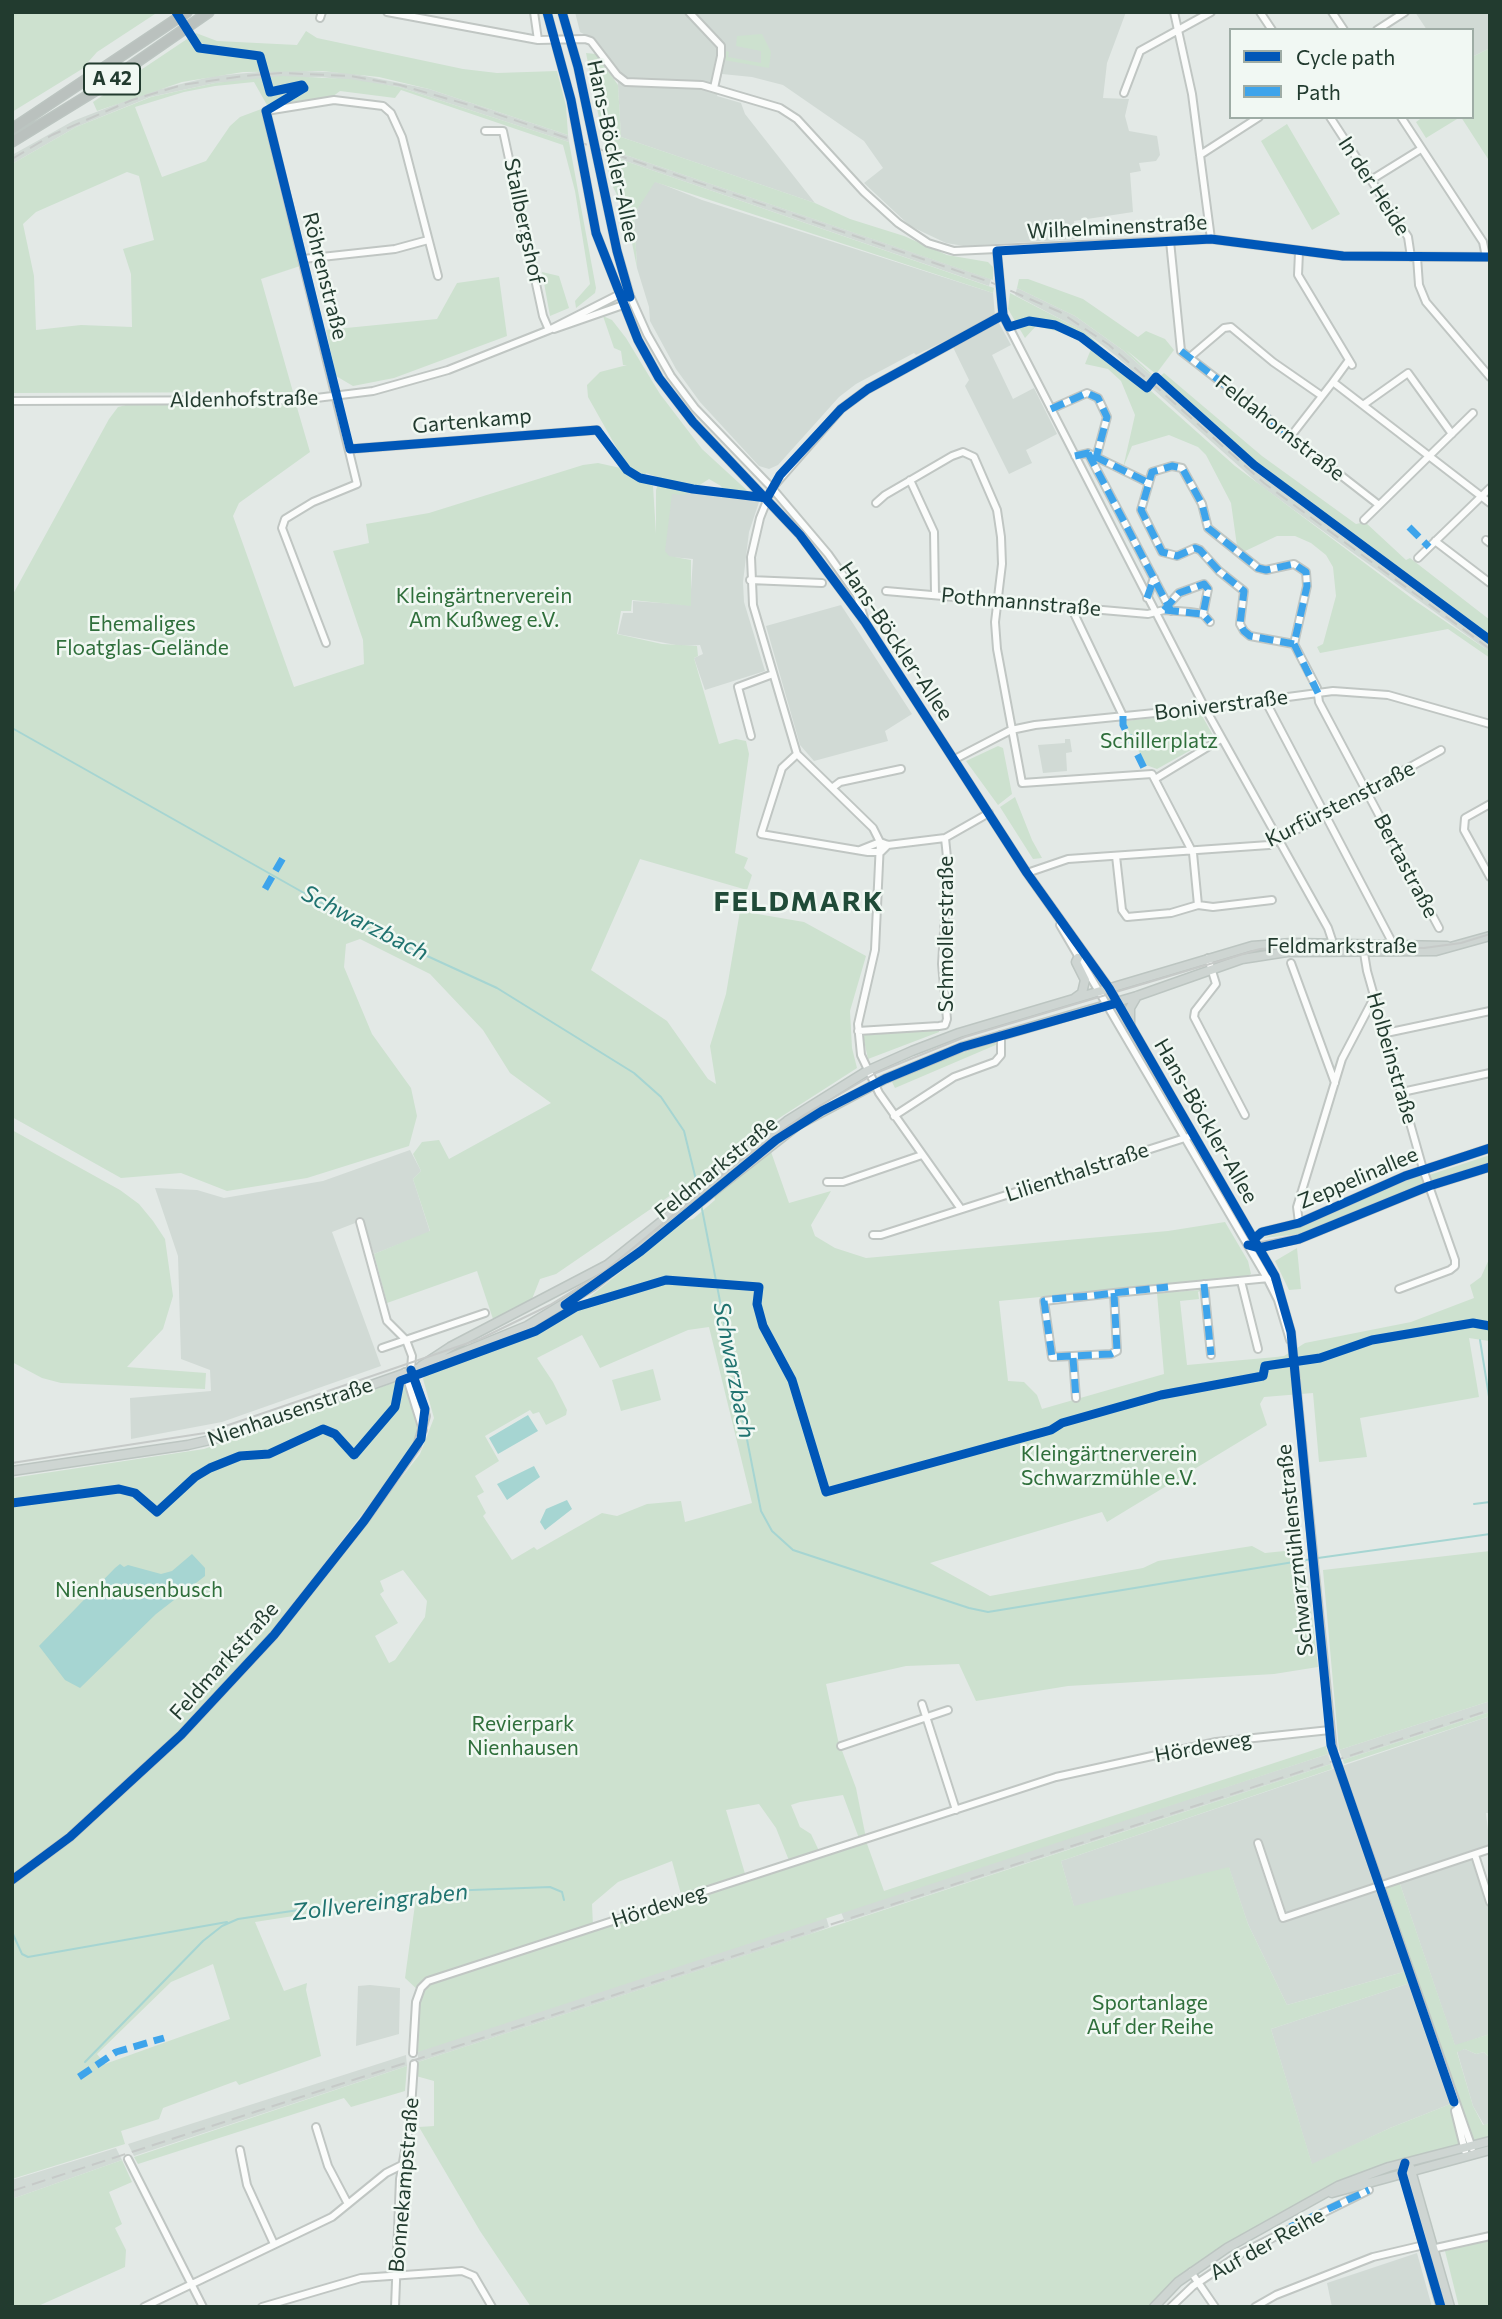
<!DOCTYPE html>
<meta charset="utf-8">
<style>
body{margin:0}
#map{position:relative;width:1502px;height:2319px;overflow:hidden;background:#e3e9e6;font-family:Commissioner,sans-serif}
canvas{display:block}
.frame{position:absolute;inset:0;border:14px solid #223b2f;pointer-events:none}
.legend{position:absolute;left:1229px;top:28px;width:245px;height:91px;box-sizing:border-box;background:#f1f8f3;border:2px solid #9eaca5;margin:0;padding:9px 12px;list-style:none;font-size:21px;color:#223b2f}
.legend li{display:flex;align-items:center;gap:14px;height:35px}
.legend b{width:35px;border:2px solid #9eaca5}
</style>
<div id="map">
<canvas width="1502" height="2319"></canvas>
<div class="frame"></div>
<ul class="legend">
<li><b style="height:9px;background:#0057b8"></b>Cycle path</li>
<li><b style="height:9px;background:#3ea4eb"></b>Path</li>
</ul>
</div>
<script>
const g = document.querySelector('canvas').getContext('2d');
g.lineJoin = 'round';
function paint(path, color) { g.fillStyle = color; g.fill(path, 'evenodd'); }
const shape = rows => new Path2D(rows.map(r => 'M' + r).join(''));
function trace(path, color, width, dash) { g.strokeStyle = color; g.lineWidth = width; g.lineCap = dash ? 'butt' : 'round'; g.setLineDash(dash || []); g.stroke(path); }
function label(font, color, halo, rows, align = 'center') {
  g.font = font + ' Commissioner,sans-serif'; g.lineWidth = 5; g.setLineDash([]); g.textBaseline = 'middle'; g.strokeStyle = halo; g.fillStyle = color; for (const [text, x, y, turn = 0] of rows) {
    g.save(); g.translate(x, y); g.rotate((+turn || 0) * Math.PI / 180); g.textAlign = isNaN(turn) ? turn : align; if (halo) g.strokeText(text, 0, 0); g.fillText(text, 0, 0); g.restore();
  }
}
paint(shape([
 [575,12,1126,12,1107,63,1103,98,1129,99,1125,116,1129,131,1157,136,1160,155,1156,161,1139,163,1141,171,1130,173,1133,212,1074,221,1075,239,964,246,946,243,910,226,864,183,883,168,864,141,783,85,752,77,722,74,717,96,741,103,745,114,815,203,621,137,617,69,595,40,580,32],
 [1415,12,1490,12,1490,48,1472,57,1472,30,1427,30],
 [281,70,350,73,429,89,568,135,569,142,399,87,322,77,215,83,150,97,76,127,12,164,12,155,73,121,148,92,214,76],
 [605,148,991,279,989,286,605,154],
 [654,181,702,200,993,293,995,316,1011,345,992,355,1013,399,1034,388,1057,434,1026,450,1032,463,1009,474,965,386,969,380,949,339,916,355,914,353,856,384,839,397,778,465,769,469,759,466,700,402,676,369,650,321,649,307,637,268,634,214],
 [1017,288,1075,316,1124,351,1239,455,1490,643,1490,652,1261,486,1115,355,1085,332,1015,295],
 [665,483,760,499,749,532,743,582,744,602,765,671,705,690,694,658,703,654,700,645,681,646,618,634,623,613,633,613,633,601,690,605,693,559,660,556],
 [841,605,912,714,885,731,888,741,814,761,800,745,766,626],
 [1065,739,1070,739,1072,752,1066,753,1067,771,1043,773,1038,745,1065,743],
 [410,1150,421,1171,413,1179,430,1232,374,1254,363,1220,332,1232,381,1366,222,1422,131,1439,130,1398,211,1391,210,1370,181,1359,178,1256,155,1188,197,1190,224,1198,323,1181],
 [1490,1701,1490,1712,1343,1760,1339,1750],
 [1490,1716,1490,1813,1486,1813,1490,1848,1379,1885,1407,1971,1287,2005,1248,1924,1229,1868,1074,1907,1061,1861],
 [1328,1754,1331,1764,845,1922,841,1912,846,1910],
 [1474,1856,1490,1906,1490,2034,1455,2046,1399,1881],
 [826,1917,829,1927,805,1936,418,2062,418,2052,427,2047],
 [1410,1983,1453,2103,1390,2128,1312,2165,1271,2029],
 [370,1985,400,1988,399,2034,356,2046,358,1986],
 [1465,2049,1476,2054,1484,2052,1490,2058,1490,2123,1484,2125,1473,2106,1457,2051],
 [406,2055,407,2066,134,2156,128,2144],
 [116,2148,122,2160,12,2199,12,2180],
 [1417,2253,1432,2307,1332,2307,1327,2283]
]), '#d1dad5');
paint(shape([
 [12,12,158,12,97,52,82,69,12,112],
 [306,31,317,38,463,69,497,73,557,71,566,106,568,135,429,89,379,77,322,71,243,72,182,82,97,111,93,102,196,33,217,41,297,45],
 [762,34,771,52,769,68,724,60,726,51,729,52,728,57,761,63,761,51,736,46,737,36],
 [1490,48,1490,162,1461,117,1472,117,1472,57],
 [586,53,596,54,618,85,621,137,815,203,850,219,904,236,947,255,988,262,993,267,993,280,605,148],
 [282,76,349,79,399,87,569,142,596,288,595,293,576,308,575,301,590,284,575,191,563,145,401,90,395,98,340,91,332,97,267,105,254,82,215,86,184,92,135,107,162,177,206,161,230,126,240,117,264,108,277,179,300,266,261,279,293,392,12,393,12,164,76,127,151,97,215,83],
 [127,172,139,176,154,240,123,249,131,274,132,327,81,325,36,330,34,276,23,224,36,212],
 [1423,117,1456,117,1457,119,1426,138,1416,122],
 [1287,124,1340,214,1312,230,1261,141],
 [605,154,994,288,993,293,655,182,634,214,637,268,626,213,611,183],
 [542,272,559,276,569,308,550,316],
 [499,277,507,336,394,378,353,386,336,376,326,330,437,319,457,283],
 [1019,279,1028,279,1083,299,1138,337,1146,331,1165,339,1174,350,1156,374,1126,350,1157,379,1164,373,1262,456,1356,524,1365,522,1406,560,1410,558,1490,620,1490,643,1267,478,1124,351,1075,316,1017,288],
 [1010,293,1085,332,1235,466,1414,600,1490,652,1490,658,1448,629,1320,653,1317,647,1323,644,1336,596,1333,567,1326,555,1311,543,1295,536,1277,536,1243,552,1237,546,1231,503,1206,455,1198,447,1169,435,1132,446,1123,468,1135,415,1121,381,1108,369,1085,364,1091,349,1068,334,1036,326,1025,338,1008,309],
 [603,316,612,320,626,338,660,394,702,449,751,494,748,496,724,493,721,486,709,479,684,495,672,494,665,551,669,556,691,560,691,606,632,600,631,611,621,611,617,634,662,644,697,646,698,656,694,658,719,744,736,739,746,741,749,754,735,853,748,858,744,868,752,875,747,890,640,859,591,970,667,1021,708,1079,716,1084,710,1046,726,994,740,911,804,922,866,956,850,1011,852,1048,857,1068,773,1122,689,1188,674,1193,556,1274,540,1279,532,1299,493,1319,477,1271,387,1303,374,1254,430,1231,413,1179,421,1171,413,1154,422,1142,439,1140,449,1159,551,1103,510,1073,483,1030,430,974,360,939,346,944,344,967,372,1034,411,1088,417,1116,409,1146,307,1178,227,1191,181,1173,121,1178,12,1117,12,596,109,419,118,407,126,405,296,404,310,452,239,503,233,516,294,687,364,664,363,640,333,551,369,543,366,524,429,513,583,465,598,463,625,469,626,473,653,486,656,534,656,490,660,478,646,473,644,479,629,470,588,397,587,385,600,372,627,365,623,365,621,351,614,348],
 [1201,714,1214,737,1157,769,1146,765,1125,725,1126,721,1143,719],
 [998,746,1003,748,1012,794,998,805,966,761],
 [1015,797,1032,840,1042,858,1033,859,1000,807],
 [939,1029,939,1032,868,1059,863,1036,866,1034],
 [995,1043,998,1044,895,1088,892,1082,949,1057],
 [12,1130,120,1190,139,1204,153,1221,165,1239,173,1296,163,1329,127,1367,206,1373,205,1389,61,1383,42,1378,12,1362],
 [770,1149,789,1203,831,1191,811,1225,815,1236,835,1248,866,1258,1168,1231,1225,1222,1248,1261,1251,1274,1246,1277,999,1301,1008,1381,1024,1382,1037,1395,1042,1409,1164,1374,1157,1293,1201,1290,1198,1292,1199,1299,1180,1301,1187,1365,1276,1357,1284,1356,1305,1343,1411,1322,1474,1298,1470,1285,1481,1277,1490,1257,1490,1344,1489,1341,1469,1338,1479,1397,1360,1418,1367,1457,1319,1462,1313,1393,1264,1397,1260,1404,1267,1425,1107,1522,1102,1512,930,1563,990,1596,1143,1568,1158,1561,1252,1546,1265,1553,1304,1549,1318,1667,1274,1674,1068,1686,976,1701,959,1664,906,1666,826,1684,838,1740,856,1788,866,1838,860,1841,843,1795,800,1802,791,1805,800,1827,811,1834,820,1853,790,1863,776,1828,759,1804,726,1810,746,1877,682,1898,672,1861,618,1882,592,1904,593,1926,866,1841,884,1891,1326,1746,1328,1754,418,2052,420,1992,405,1978,416,1897,255,1922,284,1991,307,1983,306,1990,321,2056,239,2085,236,2081,163,2108,159,2119,121,2131,125,2144,12,2179,12,1478,204,1449,396,1382,407,1386,418,1417,418,1432,412,1449,274,1629,225,1684,278,1634,420,1454,434,1418,423,1379,425,1373,537,1334,576,1312,580,1305,683,1221,693,1219,715,1200,714,1195],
 [709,1327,752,1503,685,1522,681,1501,647,1504,617,1516,602,1513,537,1550,534,1547,512,1560,483,1516,486,1513,477,1496,484,1492,475,1476,499,1461,485,1436,530,1410,533,1414,539,1412,546,1425,566,1415,567,1410,553,1382,537,1358,582,1335,600,1368,688,1330],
 [403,1570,427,1601,425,1617,395,1660,389,1663,375,1636,398,1623,380,1594,384,1591,380,1581],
 [213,1964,230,2019,105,2064,97,2054,171,1982],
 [1490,1155,1490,1167,1432,1182,1310,1233,1263,1238,1309,1223,1322,1212,1423,1169,1426,1176],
 [1297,1248,1301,1289,1289,1290,1275,1261],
 [653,1369,661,1400,621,1411,612,1380],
 [1490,1551,1490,1701,1339,1750,1323,1570],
 [1490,1712,1490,1716,1344,1764,1343,1760],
 [1331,1764,1332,1769,1061,1861,1074,1906,1229,1867,1248,1924,1287,2005,1407,1971,1410,1983,1271,2029,1312,2164,1390,2128,1453,2103,1462,2147,1353,2179,1225,2246,1152,2307,531,2307,480,2231,419,2127,434,2126,434,2081,416,2076,418,2062],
 [1399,1881,1455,2045,1490,2034,1490,2058,1484,2052,1476,2054,1465,2049,1457,2052,1473,2106,1483,2125,1490,2123,1490,2140,1474,2144,1383,1887],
 [407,2066,405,2091,351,2107,344,2098,138,2164,134,2157],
 [122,2160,132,2182,109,2192,122,2224,115,2228,126,2250,125,2267,36,2307,12,2307,12,2199],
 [1490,2239,1490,2307,1459,2307,1445,2251]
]), '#cde1cf');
paint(shape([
 [528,1415,538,1431,498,1454,489,1438],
 [534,1466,540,1477,507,1500,497,1484],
 [567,1500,572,1509,545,1530,540,1522,546,1509],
 [192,1554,205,1568,205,1576,156,1614,80,1688,65,1680,39,1646,115,1568,120,1564,124,1567,128,1565,161,1574,172,1571]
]), '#a6d5d2');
trace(shape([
 [12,728,366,928,497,988,634,1073,661,1097,684,1131,698,1188],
 [701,1204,761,1511,772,1531,793,1550,969,1608,988,1612,1312,1559],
 [1480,1340,1490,1403],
 [1474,1504,1490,1502],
 [1318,1558,1490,1534],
 [12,1932,22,1954,28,1957,227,1922],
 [85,2062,203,1941,222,1926,238,1919,420,1892,550,1887,562,1892,564,1900]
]), '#a6d5d2', 2);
const minor = shape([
 [387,12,538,40,585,39,591,41,617,75,626,82,702,85,780,108,797,119,864,192,898,223,928,243,954,251,1211,239,1343,256,1490,257],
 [534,12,538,40],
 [547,12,571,100,596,233,638,340,659,378,693,422,800,535,865,622,1027,873,1109,988,1275,1276,1291,1332,1333,1752],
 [562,12,578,67,617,251,630,296,647,334,671,376,695,408,772,488,828,554,857,595,865,621],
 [689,12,721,46,721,56,714,88],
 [1174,12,1192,94,1211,239],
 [1260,12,1272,30],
 [1332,12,1344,30],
 [320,18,322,12],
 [1377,30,1405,12],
 [1124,93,1140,51,1211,12],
 [1330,117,1408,237,1411,257],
 [1401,117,1483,242,1486,257],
 [485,131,503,131,543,316,549,330],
 [1200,155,1259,117],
 [1371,180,1421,149],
 [1170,241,1181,351,1379,505],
 [997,251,1003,315,1009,327,1205,708,1328,928,1334,946],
 [1299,252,1298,275,1352,365],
 [1417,257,1419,285,1426,302,1490,377],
 [303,259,395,249,428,240],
 [554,329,626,304],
 [1190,357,1224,328,1231,327,1273,362,1322,396],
 [1349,360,1333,382,1490,503],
 [12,401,300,400,373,391,448,370,549,330,620,294],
 [1363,405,1408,373,1452,434],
 [1051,409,1087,393,1098,398,1107,417,1096,458],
 [1291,436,1333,382],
 [350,449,597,430],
 [1088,453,1171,611],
 [1075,456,1088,453,1147,482],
 [910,480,934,532,935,594],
 [876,503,885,495,952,456,963,452,974,457,997,510,1001,537,1002,564,995,622,997,649,1022,783,1152,774,1193,853,1198,905,1171,913,1127,917,1122,910,1116,856],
 [1364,520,1473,413],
 [1486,540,1490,543],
 [1435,541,1490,583],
 [1418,558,1490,488],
 [750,580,822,583],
 [886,591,1148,614,1164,610,1190,612,1203,614,1210,622],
 [1147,598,1154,578],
 [1070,605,1123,716],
 [1167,606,1179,593,1204,584,1208,589,1203,614],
 [326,643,282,528,285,519,313,502,357,484,266,111,334,100,383,106,391,113,402,137,438,276],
 [1294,644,1250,636,1244,631,1240,624,1244,591,1219,571,1200,550,1195,548,1177,556,1162,552,1141,510,1152,472,1172,466,1182,468,1202,504,1208,528,1258,568,1266,570,1294,564,1306,572,1307,586,1294,644,1317,688,1319,702,1439,928],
 [1265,700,1392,942],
 [751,736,738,687,773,674],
 [797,754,782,768,761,834,868,852,881,852,888,845],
 [955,759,1011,730,1035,725,1205,708,1333,691,1388,695,1490,724],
 [1155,779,1221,739],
 [832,788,840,782,901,769],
 [1490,804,1465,818,1464,830,1490,877],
 [860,850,880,842,888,845,945,838,989,813],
 [1027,873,1068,859,1269,845,1441,750],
 [1198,905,1213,907,1272,900],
 [1060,925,1267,1278,1278,1300,1290,1340],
 [1364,953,1367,971,1423,1169,1455,1260,1455,1266,1450,1270,1399,1289],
 [1208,958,1216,984,1195,1011,1194,1017,1245,1115],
 [1291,963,1335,1083],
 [858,1031,939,1026,945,1025,947,1019,942,964,948,867,945,838],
 [1386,1033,1490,1011],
 [1402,1092,1490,1073],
 [894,1116,954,1077,995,1062,1001,1055,1001,1035],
 [827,1182,843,1182,922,1155],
 [961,1209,879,1093,861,1055,858,1024,875,950,880,842,873,828,797,754,753,605,751,557,760,518,772,488,841,409,868,389,1003,315],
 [1299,1223,1297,1207,1342,1059,1375,996],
 [873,1235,881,1235,1188,1137],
 [1252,1241,1262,1232,1299,1223,1405,1176,1490,1148],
 [1257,1247,1299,1239,1429,1186,1490,1167],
 [1241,1281,1258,1349],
 [1204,1284,1211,1355],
 [1114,1293,1117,1351,1111,1354,1052,1357,1044,1301,1114,1293,1269,1278],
 [382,1348,485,1313],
 [1073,1358,1076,1398],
 [405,1372,423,1430],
 [922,1704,956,1810],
 [841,1746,948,1710],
 [1337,1763,1472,2148],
 [1258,1843,1283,1918,1490,1849],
 [1475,1855,1490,1902],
 [12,1880,70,1837,181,1735,274,1635,364,1521,417,1446,426,1416,411,1370,412,1356,406,1340,387,1321,360,1222],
 [413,2053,416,2002,421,1988,428,1981,1056,1777,1216,1742,1330,1730],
 [1455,2111,1465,2151],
 [316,2127,328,2166,348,2204],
 [240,2150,247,2185,274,2244],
 [128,2159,203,2307],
 [1436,2248,1490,2236],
 [1191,2272,1215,2307],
 [144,2307,332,2217,386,2173,402,2165],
 [262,2307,361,2278,462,2271,474,2276,492,2307],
 [395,2307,400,2179,410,2122,414,2064],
 [1171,2307,1193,2286,1242,2253,1369,2190],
 [1255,2307,1276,2295,1373,2257,1424,2245]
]);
const major = shape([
 [1075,998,1082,993,1085,980,1076,962,1078,958],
 [1130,1025,1130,1008,1137,996],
 [421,1366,450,1347,607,1265,787,1121,867,1071,912,1051,959,1033,1252,946,1292,943,1447,946],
 [12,1471,188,1445,223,1437,454,1356,527,1326,593,1286,798,1125,885,1079,962,1047,1137,996,1242,959,1287,952,1436,951,1490,936],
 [1410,2167,1450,2307],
 [1403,2169,1441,2307],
 [1332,2193,1490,2150],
 [1154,2307,1178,2282,1227,2248,1338,2186,1389,2167,1490,2141]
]);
const highway = shape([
 [12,129,187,12],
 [12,142,95,91,209,12]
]);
trace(minor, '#c0c6c3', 10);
trace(major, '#bcc5c1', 11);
trace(highway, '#bcc5c1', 12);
trace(minor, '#fbfcfb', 6);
trace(major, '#ced5d2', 8);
trace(highway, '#bac1be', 9);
trace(shape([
 [12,1463,205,1433,480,1339,550,1305,605,1271,734,1165,804,1115,876,1073,965,1037,1260,949,1309,945,1424,948,1461,943,1490,934]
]), '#c6cac8', 2);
trace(shape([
 [12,159,52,135,132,100,182,85,244,76,281,73,350,76,400,85,476,107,990,282,1060,312,1109,345,1264,483,1490,649],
 [12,2191,1490,1710]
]), '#c6cac8', 2, [14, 7]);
trace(shape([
 [1181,351,1291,436],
 [1051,409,1087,393,1098,398,1107,417,1096,458],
 [1088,453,1171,611],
 [1075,456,1088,453,1147,482],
 [1409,527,1429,547],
 [1147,598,1154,578],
 [1164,610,1179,593,1204,584,1208,589,1203,614],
 [1165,610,1203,614,1210,622],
 [1294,644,1250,636,1244,631,1240,624,1244,591,1219,571,1200,550,1195,548,1177,556,1162,552,1141,510,1152,472,1172,466,1182,468,1202,504,1208,528,1258,568,1266,570,1294,564,1306,572,1307,586,1294,644,1318,693],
 [1123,716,1123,725,1146,772],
 [265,889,284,856],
 [1204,1284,1211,1355],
 [1114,1293,1117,1351,1111,1354,1052,1357,1044,1301,1051,1299,1090,1296,1114,1293,1168,1287],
 [1073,1358,1076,1398],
 [79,2077,116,2052,164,2038],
 [1290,2227,1369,2190]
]), '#3ea4eb', 7, [14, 7]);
trace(shape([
 [176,12,199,48,260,56,270,92,302,85,304,88,266,111,350,449,597,430,627,470,640,478,693,489,767,498],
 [547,12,571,100,596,233,638,340,659,378,693,422,800,535,865,622,1027,873,1109,988,1275,1276,1291,1332,1331,1745,1454,2102],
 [562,12,578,67,617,251,630,297],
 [1490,257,1343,256,1211,239,997,251,1003,315,1009,327,1029,321,1055,325,1081,337,1147,388,1156,377,1254,465,1490,640],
 [767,498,780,475,841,409,868,389,1003,315],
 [1254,1239,1262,1232,1299,1223,1405,1176,1490,1148],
 [1248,1245,1259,1248,1299,1239,1429,1186,1490,1167],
 [565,1305,641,1251,776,1140,822,1111,885,1079,962,1047,1117,1003],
 [12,1503,119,1489,135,1493,157,1512,195,1477,210,1468,240,1456,269,1454,323,1429,335,1434,354,1455,395,1407,400,1381,536,1331,576,1307,666,1280,759,1287,757,1304,763,1326,792,1380,826,1492,1051,1430,1062,1423,1161,1395,1263,1376,1265,1366,1320,1358,1372,1340,1473,1323,1490,1326],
 [12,1880,70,1837,181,1735,274,1635,364,1521,421,1439,425,1409,411,1370],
 [1405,2163,1402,2173,1441,2307]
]), '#0057b8', 9);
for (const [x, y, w] of [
 [112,79,56]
]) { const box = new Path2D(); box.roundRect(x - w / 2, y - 15.5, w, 31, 5); g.fillStyle = '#f1f8f3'; g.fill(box); trace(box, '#223b2f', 2); }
label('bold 19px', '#223b2f', null, [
 ["A 42",112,79]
]);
label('21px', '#223b2f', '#f1f8f3', [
 ["Hans-Böckler-Allee",613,151,78],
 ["In der Heide",1374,186,57],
 ["Stallbergshof",524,221,78],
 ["Wilhelminenstraße",1117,227,-3],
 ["Röhrenstraße",325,276,76],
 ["Aldenhofstraße",244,399,-1],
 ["Gartenkamp",472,421,-5],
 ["Feldahornstraße",1280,428,38],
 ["Pothmannstraße",1021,602,5],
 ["Hans-Böckler-Allee",896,641,56],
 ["Boniverstraße",1221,705,-7],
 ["Kurfürstenstraße",1340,804,-27],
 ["Bertastraße",1406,866,62],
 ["Schmollerstraße",946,934,-90],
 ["Feldmarkstraße",1342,946],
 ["Holbeinstraße",1392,1058,74],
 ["Hans-Böckler-Allee",1206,1121,60],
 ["Feldmarkstraße",716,1168,-39],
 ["Lilienthalstraße",1077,1172,-18],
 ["Zeppelinallee",1358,1178,-23],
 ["Nienhausenstraße",290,1412,-19],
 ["Schwarzmühlenstraße",1295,1550,-96],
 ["Feldmarkstraße",224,1661,-48],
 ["Hördeweg",1203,1747,-10],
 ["Hördeweg",659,1906,-18],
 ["Bonnekampstraße",404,2185,-85],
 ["Auf der Reihe",1267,2244,-29]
]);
label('21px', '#2f6f3b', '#f1f8f3', [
 ["Kleingärtnerverein",484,596],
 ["Am Kußweg e.V.",484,620],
 ["Ehemaliges",142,624],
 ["Floatglas-Gelände",142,648],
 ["Schillerplatz",1159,741],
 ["Kleingärtnerverein",1109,1454],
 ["Schwarzmühle e.V.",1109,1478],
 ["Nienhausenbusch",139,1590],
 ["Revierpark",523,1724],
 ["Nienhausen",523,1748],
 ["Sportanlage",1150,2003],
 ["Auf der Reihe",1150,2027]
]);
label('italic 23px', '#207370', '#f1f8f3', [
 ["Schwarzbach",365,923,27],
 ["Schwarzbach",734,1370,79],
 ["Zollvereingraben",380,1902,-7]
]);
g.letterSpacing = '2px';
label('bold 28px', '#204b38', '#f1f8f3', [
 ["FELDMARK",799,902]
]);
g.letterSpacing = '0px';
</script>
